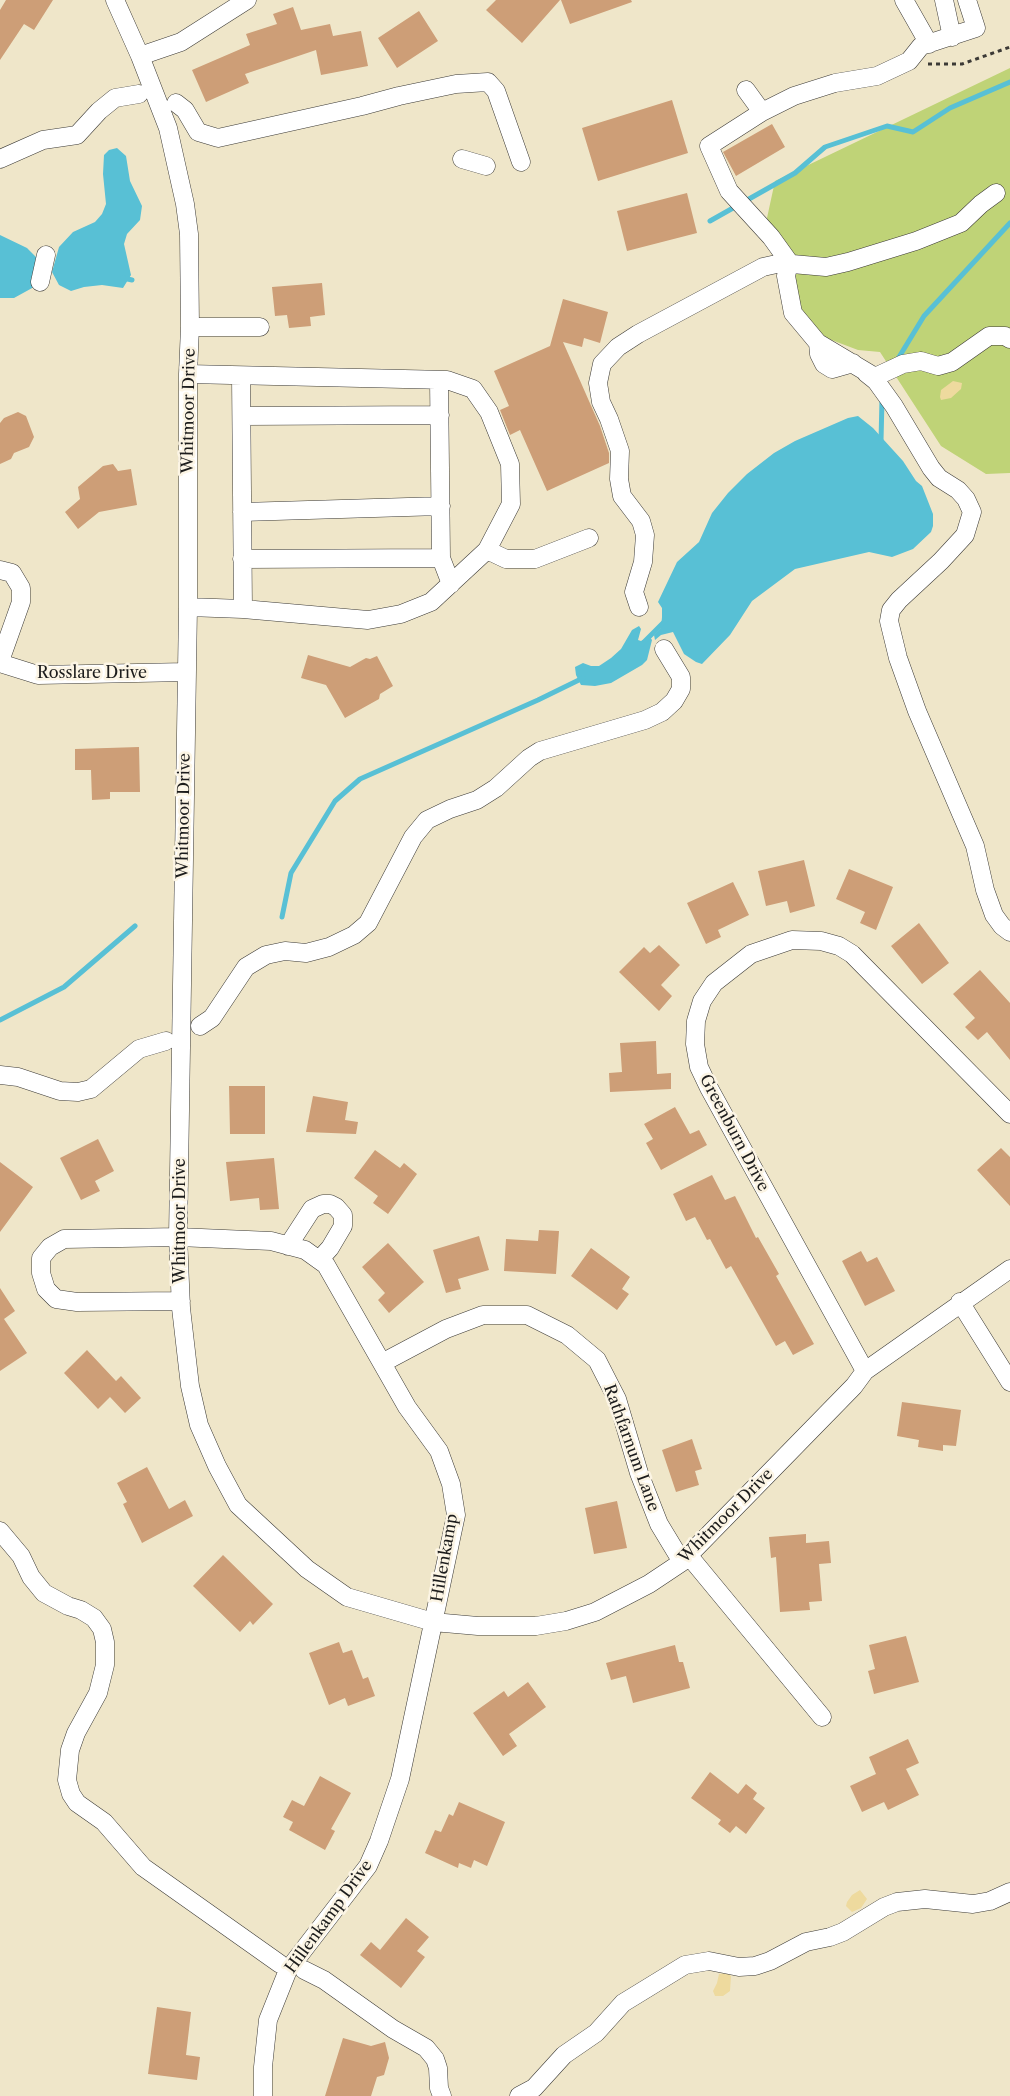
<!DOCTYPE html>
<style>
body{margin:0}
canvas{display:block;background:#efe6c9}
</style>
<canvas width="1010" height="2096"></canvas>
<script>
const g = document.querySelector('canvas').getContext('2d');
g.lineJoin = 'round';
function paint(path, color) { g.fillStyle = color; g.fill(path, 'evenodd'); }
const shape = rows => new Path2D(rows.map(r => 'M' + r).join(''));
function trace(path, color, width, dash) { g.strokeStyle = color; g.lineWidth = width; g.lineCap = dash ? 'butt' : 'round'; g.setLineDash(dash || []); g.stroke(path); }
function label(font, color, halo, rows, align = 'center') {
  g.font = font + ' "Libre Caslon Text",serif'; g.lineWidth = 5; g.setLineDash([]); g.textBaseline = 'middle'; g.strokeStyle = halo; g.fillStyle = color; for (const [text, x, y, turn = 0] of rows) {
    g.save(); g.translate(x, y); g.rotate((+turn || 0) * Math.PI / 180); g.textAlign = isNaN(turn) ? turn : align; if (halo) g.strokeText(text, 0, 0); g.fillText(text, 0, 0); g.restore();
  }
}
paint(shape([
 [1010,68,1010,473,986,474,941,446,880,352,858,350,821,336,798,311,792,288,767,218,775,181]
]), '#bfd377');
paint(shape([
 [953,381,962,383,961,389,951,398,941,400,940,397,941,390],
 [860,1890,867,1899,861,1908,852,1912,846,1906,847,1902,852,1895],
 [728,1973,731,1976,730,1991,723,1996,715,1996,713,1991,717,1983,719,1974]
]), '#eeda9e');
paint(shape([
 [117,148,126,156,130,181,142,206,140,220,127,234,124,244,131,275,123,288,102,285,84,287,71,291,59,285,52,272,59,247,73,232,95,222,102,214,106,204,103,174,104,155,109,150],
 [0,235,27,248,36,257,34,287,14,298,0,298],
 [858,416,873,428,903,461,916,481,922,486,933,514,933,526,931,532,913,549,892,557,869,552,795,569,752,601,730,635,702,664,696,662,684,654,673,632,661,635,655,640,654,635,661,628,662,617,662,608,658,602,677,562,699,542,712,513,728,493,747,474,774,453,795,441,848,418],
 [639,626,641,629,638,640,641,641,650,637,652,640,647,660,642,665,611,683,595,686,581,685,576,675,575,667,583,663,591,666,599,666,611,658,621,649,632,630]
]), '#58c0d5');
trace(shape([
 [710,221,795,173,825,147,887,126,913,132,950,108,1010,82],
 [123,278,132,280],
 [896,362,924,316,1010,223],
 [881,441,882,399],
 [642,644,666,620],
 [282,917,291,873,335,801,360,779,538,700,583,678],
 [0,1020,64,987,135,926]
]), '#58c0d5', 5);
paint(shape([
 [6,0,53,0,34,30,24,24,0,60,0,10],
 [496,0,560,0,522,43,486,10],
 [561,0,631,0,632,2,570,24],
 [293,7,301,30,330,24,333,36,361,31,368,66,321,75,316,50,245,74,249,83,206,102,192,70,250,45,246,34,277,24,273,14],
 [419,11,438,41,397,68,378,38],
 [672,100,688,153,598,181,582,128],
 [772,124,785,147,736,176,723,152],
 [687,193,697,233,627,251,617,211],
 [322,283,325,315,310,317,311,326,289,328,287,315,275,316,272,287],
 [563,299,608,312,600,343,584,338,582,347,563,342,600,426,609,453,609,463,547,491,520,430,510,435,500,410,509,406,494,371,550,346],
 [18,412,26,416,34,437,29,447,14,453,11,459,0,464,0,423,4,418],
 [113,464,118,471,131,469,137,505,99,512,78,529,65,512,80,499,78,487,103,466],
 [308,655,350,667,366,658,370,659,377,656,393,686,380,694,379,699,345,718,326,685,301,678],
 [139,747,140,792,110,792,110,799,92,800,91,770,75,770,75,749],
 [804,860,815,906,790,913,787,901,766,906,758,871],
 [849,869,893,887,876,930,860,923,865,912,836,899],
 [733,882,749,915,718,930,721,937,706,944,687,903],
 [919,923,949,963,922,984,891,946],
 [659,945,680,965,661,985,672,996,659,1011,619,972,644,947,650,953],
 [980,970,1010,1003,1010,1060,987,1032,978,1040,965,1027,975,1018,953,994],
 [656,1041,657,1074,671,1073,671,1089,610,1092,609,1073,622,1072,620,1043],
 [229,1086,265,1086,265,1134,230,1134],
 [313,1096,348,1102,345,1120,358,1122,356,1134,306,1132],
 [675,1107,690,1134,699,1130,707,1145,661,1170,646,1143,653,1139,644,1124],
 [98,1139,114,1171,95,1181,100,1191,81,1200,60,1158],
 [1001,1148,1010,1157,1010,1206,977,1170],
 [375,1150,400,1168,404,1163,417,1174,388,1214,373,1203,378,1196,354,1178],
 [274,1158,279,1209,260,1210,259,1198,230,1201,226,1162],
 [0,1162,33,1187,0,1232],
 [712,1175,725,1200,735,1196,756,1238,758,1237,779,1274,776,1276,814,1344,793,1355,785,1341,776,1346,731,1266,726,1269,710,1239,707,1240,695,1217,686,1221,673,1194],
 [539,1230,559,1231,556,1274,504,1271,506,1239,538,1241],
 [479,1236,489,1270,458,1279,461,1289,446,1293,433,1250],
 [388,1243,424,1282,389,1313,378,1300,385,1293,362,1267],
 [591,1248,630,1277,622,1289,629,1294,617,1310,571,1276],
 [861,1251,867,1262,877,1257,895,1291,865,1306,842,1261],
 [0,1288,15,1311,4,1319,27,1353,0,1371],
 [87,1350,116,1381,121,1376,141,1398,125,1413,110,1397,98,1409,64,1373],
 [902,1402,961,1410,956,1446,943,1445,943,1451,918,1447,919,1440,897,1436],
 [692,1439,702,1469,695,1471,699,1485,676,1492,662,1450],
 [147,1467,169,1509,185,1500,193,1516,142,1543,123,1504,127,1502,117,1483],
 [617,1501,627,1548,594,1554,585,1508],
 [806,1534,806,1543,829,1541,831,1563,819,1564,822,1601,809,1602,810,1610,780,1612,776,1557,771,1558,769,1537],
 [223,1555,273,1604,253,1625,250,1621,240,1632,193,1586],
 [906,1636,919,1682,874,1694,868,1671,875,1669,869,1645],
 [339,1642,343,1653,352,1650,363,1679,368,1677,375,1696,348,1706,345,1698,329,1705,309,1653],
 [675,1645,679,1662,683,1662,690,1688,633,1703,626,1676,611,1680,606,1663],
 [528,1682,546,1707,509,1734,517,1746,503,1756,473,1713,504,1691,508,1697],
 [908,1739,919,1763,906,1769,919,1795,888,1810,884,1802,862,1812,850,1786,876,1774,869,1757],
 [710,1772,738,1794,746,1784,757,1793,753,1799,765,1808,746,1834,736,1826,730,1833,718,1824,721,1820,691,1798],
 [320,1776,351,1793,331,1829,335,1831,325,1850,289,1830,293,1822,283,1817,292,1800,304,1806],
 [459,1802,505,1822,487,1866,474,1860,471,1868,459,1863,458,1868,425,1853,435,1830,441,1832,449,1814,453,1816],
 [406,1918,429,1937,417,1951,425,1957,401,1988,360,1955,371,1942,380,1950],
 [157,2007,191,2012,186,2055,200,2057,197,2080,148,2074],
 [343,2038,371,2046,385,2042,389,2058,384,2075,377,2077,371,2096,325,2096]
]), '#cd9e77');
const minor = shape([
 [115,0,140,56,168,128,185,204,189,234,190,327,188,374,188,607,178,1237,181,1308,190,1386,199,1425,217,1466,238,1505,307,1569,347,1597,433,1622,478,1626,536,1626,566,1621,595,1612,649,1584,682,1562,854,1386,865,1371,1010,1269],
 [904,0,929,44],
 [944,0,952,37],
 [967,0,976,28,921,46,909,61,877,76,835,83,794,96,762,112,709,146,729,191,771,237,789,262,786,276,793,313,818,343,875,377,903,364,921,361,938,366,952,362,989,336,1005,336,1010,339],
 [140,56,181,42,247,0],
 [746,90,762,112],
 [176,103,185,110,198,132,218,138,362,106,399,96,456,84,488,82,496,91,521,162],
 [0,159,43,140,77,135,99,111,115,98,139,94],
 [462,159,486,166],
 [40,282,46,255],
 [190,327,260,327],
 [818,343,819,354,824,364,832,369,853,363],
 [866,373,876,381,894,406,931,468,939,478,958,490,966,499,972,512,965,535,941,561,899,600,891,610,889,621,898,658,917,711,975,846,985,890,994,915,1002,926,1010,932],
 [241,376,243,609],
 [439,380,441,558,451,584],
 [242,416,440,415],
 [242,512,441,506],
 [487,550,506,559,535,559,589,538],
 [242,559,441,558],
 [0,570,12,573,21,588,21,602,0,661],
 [188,607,243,609,368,620,401,614,431,602,487,550,511,504,510,464,489,412,473,389,447,380,188,374],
 [639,607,634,592,643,562,645,535,641,521,622,496,619,479,620,451,609,419,601,402,598,383,602,364,618,347,638,334,763,267,781,263,826,267,848,262,916,241,961,223,981,204,996,193],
 [0,663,38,675,186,672],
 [200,1026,212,1018,246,967,266,955,285,951,306,953,329,947,354,935,368,923,413,837,427,820,450,809,477,800,496,788,529,758,540,751,645,720,662,712,674,701,681,689,681,677,664,649],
 [0,1075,18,1077,60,1091,78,1092,91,1089,139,1049,166,1041],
 [288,1246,312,1209,323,1204,330,1204,336,1207,343,1215,343,1226,330,1248,319,1260],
 [181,1301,77,1302,56,1299,46,1289,41,1273,41,1258,50,1247,64,1239,178,1237,271,1241,305,1250,326,1265,407,1407,439,1451,451,1484,456,1515,400,1779,379,1841,368,1866,288,1970,268,2020,263,2067,263,2096],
 [960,1302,1010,1382],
 [382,1363,446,1329,483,1315,527,1315,567,1335,597,1360,617,1399,639,1473,659,1524,682,1562],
 [865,1371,709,1088,699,1067,695,1044,696,1021,702,1001,714,983,751,954,792,940,821,941,839,946,852,954,1010,1114],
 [0,1531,21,1556,31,1577,44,1593,68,1606,81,1610,94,1618,102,1629,105,1642,105,1665,98,1693,76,1733,70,1750,67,1780,71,1794,77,1803,104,1822,143,1867,280,1964],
 [689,1556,822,1717],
 [304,1970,324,1980,393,2029,426,2048,435,2059,438,2068,439,2088,442,2096],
 [519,2096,534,2088,564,2055,596,2033,623,2003,685,1965,709,1961,739,1967,755,1966,770,1961,806,1942,830,1937,843,1932,884,1907,897,1902,925,1899,973,1904,990,1901,1010,1892]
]);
trace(minor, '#3c3a36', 19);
trace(shape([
 [928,64,962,64,1010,47]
]), '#3c3a36', 3, [4, 4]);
trace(minor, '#fff', 18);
label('16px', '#1c1c1c', '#fcf5e5', [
 ["Whitmoor Drive",189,411,-89],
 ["Rosslare Drive",92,673],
 ["Whitmoor Drive",184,816,-89],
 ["Greenburn Drive",734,1133,62],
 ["Whitmoor Drive",180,1221,-90],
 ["Rathfarnum Lane",631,1448,70],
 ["Whitmoor Drive",726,1516,-45],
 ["Hillenkamp",445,1558,-80],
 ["Hillenkamp Drive",329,1917,-54]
]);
</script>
